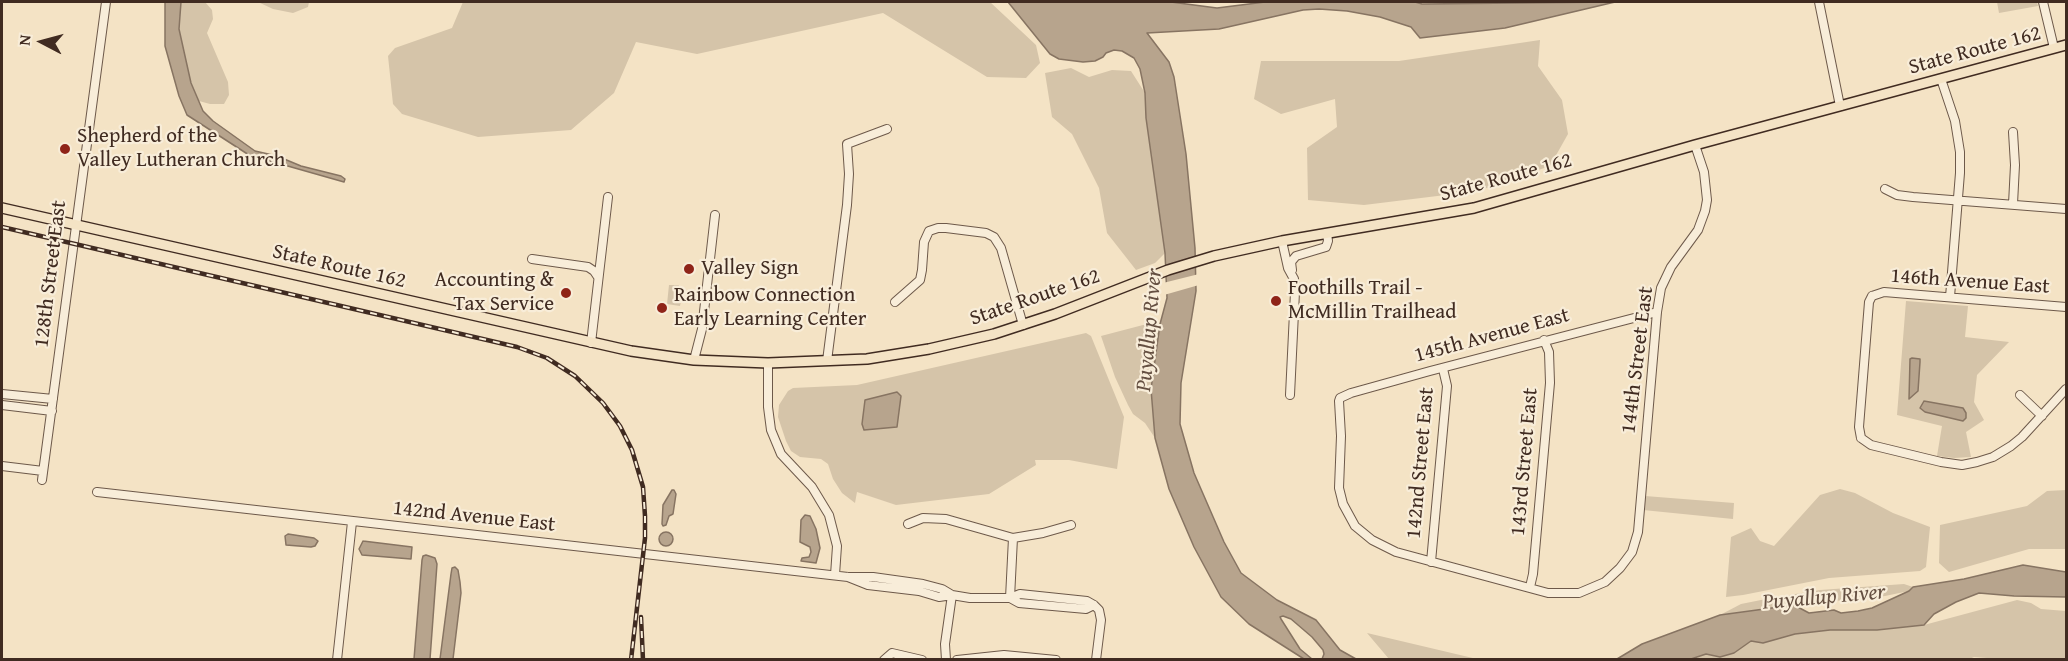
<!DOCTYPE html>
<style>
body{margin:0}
#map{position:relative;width:2068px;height:661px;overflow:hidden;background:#f4e3c5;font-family:"Gentium Book Plus",serif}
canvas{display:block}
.frame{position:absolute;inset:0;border:3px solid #402b21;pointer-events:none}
.north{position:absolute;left:12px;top:12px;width:60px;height:60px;-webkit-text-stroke:4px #f8edd9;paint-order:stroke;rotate:276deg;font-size:16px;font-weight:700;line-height:24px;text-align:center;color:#402b21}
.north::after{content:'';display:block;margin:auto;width:21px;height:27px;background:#402b21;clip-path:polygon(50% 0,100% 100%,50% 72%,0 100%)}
</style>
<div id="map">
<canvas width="2068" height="661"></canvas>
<div class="frame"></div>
<div class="north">N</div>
</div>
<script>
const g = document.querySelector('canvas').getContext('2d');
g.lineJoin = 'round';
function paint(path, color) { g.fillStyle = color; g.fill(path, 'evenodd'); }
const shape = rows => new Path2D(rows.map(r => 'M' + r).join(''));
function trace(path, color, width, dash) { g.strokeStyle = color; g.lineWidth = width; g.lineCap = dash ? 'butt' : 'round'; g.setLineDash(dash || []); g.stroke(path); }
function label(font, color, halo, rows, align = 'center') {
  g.font = font + ' "Gentium Book Plus",serif'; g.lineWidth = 4.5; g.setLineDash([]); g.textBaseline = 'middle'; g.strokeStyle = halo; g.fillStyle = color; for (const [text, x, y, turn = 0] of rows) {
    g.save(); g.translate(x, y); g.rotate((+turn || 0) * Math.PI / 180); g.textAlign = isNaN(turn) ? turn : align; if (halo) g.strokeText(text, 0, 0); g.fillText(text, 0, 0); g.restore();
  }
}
paint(shape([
 [181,2,205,2,212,10,213,19,207,33,228,82,229,95,224,104,210,104,199,101,191,83,179,29],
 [258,2,309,2,308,7,293,13,273,9],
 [463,2,990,2,1036,45,1040,63,1026,78,987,77,883,13,697,54,636,42,614,93,571,130,478,137,402,114,393,104,388,56,395,48,452,28],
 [1997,2,2037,2,2038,6,1999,13],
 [1540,40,1538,66,1562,100,1568,134,1550,166,1478,191,1364,205,1308,200,1307,148,1337,127,1335,99,1281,114,1254,99,1261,61,1399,61],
 [1071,68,1089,77,1112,70,1131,71,1145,93,1146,118,1165,253,1155,263,1136,270,1107,233,1099,188,1072,134,1052,117,1045,73],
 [669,285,679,285,677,300,681,301,680,306,667,304],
 [1906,301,1968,306,1965,337,2009,342,1977,375,1974,402,1984,420,1966,432,1971,457,1954,458,1937,456,1942,426,1897,415],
 [1160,324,1151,389,1155,438,1145,423,1133,414,1128,405,1115,377,1101,336,1143,325],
 [1086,333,1091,336,1124,417,1117,469,1069,460,1035,460,1036,465,989,494,896,505,857,492,855,503,842,493,833,479,828,464,821,459,800,457,791,451,786,441,778,417,779,405,788,391,793,388,857,385],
 [1840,489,1855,493,1893,513,1930,527,1926,567,1920,571,1829,578,1743,595,1726,597,1731,537,1751,528,1760,541,1774,546,1820,495],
 [2066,490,2066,549,2029,549,1949,572,1939,563,1940,525,2027,506,2047,491],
 [1645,496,1734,503,1733,519,1643,510],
 [1904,584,1913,587,1909,591,1885,596,1844,601,1812,599,1794,605,1720,615,1741,604,1771,598,1820,590],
 [2017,600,2031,603,2041,609,2066,611,2066,659,2013,660,1974,657,1967,660,1691,660,1706,654,1721,657,1734,653,1751,641,1763,643,1795,634,1830,630,1877,630,1924,625],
 [1367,633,1477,659,1389,659]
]), '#d5c4a9');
const water = shape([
 [165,2,181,2,179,29,191,83,203,111,213,121,255,151,277,156,301,166,341,176,345,179,344,182,249,155,187,115,179,96,165,46,165,2],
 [1008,2,1171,2,1217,8,1265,2,1415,2,1422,4,1615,2,1505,28,1420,38,1411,27,1380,17,1347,11,1319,9,1303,10,1219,29,1147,33,1169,62,1174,77,1186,154,1195,248,1196,291,1181,383,1180,424,1194,473,1224,542,1241,573,1277,600,1316,620,1340,650,1356,659,1322,659,1324,654,1323,650,1312,637,1291,619,1283,616,1280,617,1281,619,1300,649,1312,659,1304,659,1249,624,1221,597,1194,547,1169,489,1155,438,1151,389,1160,324,1167,298,1165,253,1146,118,1145,93,1140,69,1134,58,1122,51,1114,50,1106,53,1103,57,1095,61,1083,62,1059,59,1050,54,1008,2],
 [1912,358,1920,359,1920,362,1918,391,1909,399,1910,359,1912,358],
 [897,392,901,396,897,427,864,430,862,424,865,400,897,392],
 [1924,401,1963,408,1966,413,1966,418,1963,421,1925,412,1920,408,1924,401],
 [672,490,674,490,676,494,673,514,669,516,666,525,663,526,662,524,663,505,672,490],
 [805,515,810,516,816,529,820,548,816,563,801,561,802,558,809,557,811,552,810,547,800,542,801,520,805,515],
 '659 539a7 7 0 1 1 14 0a7 7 0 1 1-14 0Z',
 [288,534,314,538,318,541,315,546,311,547,286,545,285,536,288,534],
 [363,541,412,547,411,559,362,555,359,549,363,541],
 [426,555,435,558,437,564,430,659,414,659,422,560,423,556,426,555],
 [2023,565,2066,572,2066,597,2014,596,1979,593,1956,602,1934,614,1924,625,1877,630,1830,630,1795,634,1763,643,1751,641,1734,653,1720,657,1706,654,1691,659,1617,659,1642,644,1720,615,1794,605,1809,613,1834,610,1841,613,1858,611,1872,608,1909,591,1913,587,1964,579,2023,565],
 [455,567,458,570,460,582,461,593,453,659,440,659,451,574,452,568,455,567]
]);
paint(water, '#b7a48d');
trace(water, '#877462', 1.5);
paint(shape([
 [1199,274,1199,285,1164,295,1163,283]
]), '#f4e3c5');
const minor = shape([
 [1819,2,1840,106],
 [2043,2,2054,48],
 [1941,79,1955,121,1960,152,1960,173,1950,297],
 [1885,189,1897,195,1913,197,2066,209],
 [2013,204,2015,165,2013,132],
 [1282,241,1288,268,1294,279,1295,292,1290,395],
 [532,259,588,267,594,271,598,277],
 [1292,270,1291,262,1296,256,1326,247,1328,241,1327,233],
 [1872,296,1884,292,2066,307],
 [895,302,920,280,922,270,924,242,929,231,938,228,946,228,986,233,994,237,1001,248,1023,325],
 [1657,312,1430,371,1351,393,1340,398,1339,401,1341,436,1339,488,1343,504,1355,526,1372,540,1396,552,1548,593,1579,593,1605,582,1620,568,1632,552,1638,532,1657,312,1661,288,1671,267,1698,230,1705,211,1707,200,1704,172,1695,145],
 [591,343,608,197],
 [694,360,702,329,715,215],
 [827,361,847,205,849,174,847,144,887,129],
 [768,363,768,407,771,430,781,454,812,487,829,515,837,546,835,575],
 [2,394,53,399],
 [2020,395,2042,416],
 [2,405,52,411],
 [1861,438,1871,445,1941,462,1962,465,1977,462,1993,457,2011,446,2022,437,2066,389],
 [1861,438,1859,427,1869,302,1872,296],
 [2,466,43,471],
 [42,480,106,2],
 [97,492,848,577,873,577,923,584,942,589,952,595,939,597,919,591,868,585,848,577],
 [908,524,923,518,946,519,1013,538,1043,533,1071,525],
 [1431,562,1447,386,1443,369],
 [1530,587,1533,574,1550,383,1549,352,1544,340],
 [1010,598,1019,603,1086,609,1094,605],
 [1010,598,1013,538],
 [337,660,352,522],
 [884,660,892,653,922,660],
 [946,660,945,644,952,595,970,598,1010,598,1020,594,1087,601,1094,605,1099,610,1101,620,1096,660],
 [957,660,1004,655,1056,660]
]);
const major = shape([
 [2,208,631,351,694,360,768,363,867,359,929,349,994,334,1055,314,1168,270,1214,256,1282,241,1474,208,1695,145,2066,45]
]);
trace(minor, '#6d594a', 10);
trace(major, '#402b21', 12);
trace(minor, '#f8edd9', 8);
trace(major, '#f4e3c5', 9);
const rail = shape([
 [2,227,517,347,547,358,575,376,603,403,620,426,632,450,643,487,645,516,645,538,631,660],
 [641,617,643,660]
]);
trace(rail, '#402b21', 4.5);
trace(rail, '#f8edd9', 2, [7]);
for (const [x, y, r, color] of [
 [65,149,6,"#8f2418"],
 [689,269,6,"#8f2418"],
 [566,293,6,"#8f2418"],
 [1276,301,6,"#8f2418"],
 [662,308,6,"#8f2418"]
]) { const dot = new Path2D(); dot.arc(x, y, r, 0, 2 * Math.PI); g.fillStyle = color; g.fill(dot); trace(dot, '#f8edd9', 2); }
label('21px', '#402b21', '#f8edd9', [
 ["State Route 162",1975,51,-15],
 ["State Route 162",1506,178,-15],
 ["State Route 162",339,267,13],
 ["128th Street East",51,274,-83],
 ["146th Avenue East",1970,282,4],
 ["State Route 162",1035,298,-19],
 ["145th Avenue East",1492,336,-15],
 ["144th Street East",1638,360,-83],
 ["143rd Street East",1525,462,-85],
 ["142nd Street East",1421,463,-85],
 ["142nd Avenue East",474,517,6]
]);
label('21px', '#402b21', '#f8edd9', [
 ["Shepherd of the",77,137],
 ["Valley Lutheran Church",77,161],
 ["Valley Sign",701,269],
 ["Accounting &",554,281,"right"],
 ["Tax Service",554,305,"right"],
 ["Foothills Trail -",1288,289],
 ["McMillin Trailhead",1288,313],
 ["Rainbow Connection",674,296],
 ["Early Learning Center",674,320]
], 'left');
label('italic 22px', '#644f41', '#f8edd9', [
 ["Puyallup River",1150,330,-85],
 ["Puyallup River",1824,598,-5]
]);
</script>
